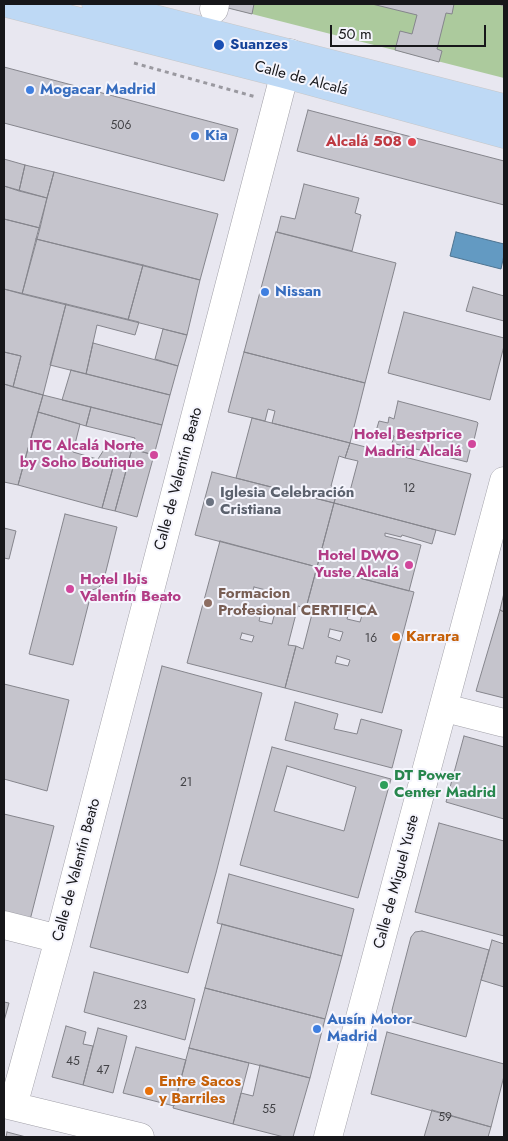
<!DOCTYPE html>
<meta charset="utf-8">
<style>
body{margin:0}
#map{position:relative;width:508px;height:1141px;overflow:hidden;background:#e8e7f0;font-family:Jost,sans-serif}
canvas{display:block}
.frame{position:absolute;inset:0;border:5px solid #17171a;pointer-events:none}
.scale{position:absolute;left:330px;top:25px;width:156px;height:22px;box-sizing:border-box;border:2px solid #17171a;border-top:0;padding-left:6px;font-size:15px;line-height:18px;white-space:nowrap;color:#17171a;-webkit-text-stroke:4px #f5f5fd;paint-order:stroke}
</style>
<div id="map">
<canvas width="508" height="1141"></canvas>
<div class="frame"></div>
<div class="scale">50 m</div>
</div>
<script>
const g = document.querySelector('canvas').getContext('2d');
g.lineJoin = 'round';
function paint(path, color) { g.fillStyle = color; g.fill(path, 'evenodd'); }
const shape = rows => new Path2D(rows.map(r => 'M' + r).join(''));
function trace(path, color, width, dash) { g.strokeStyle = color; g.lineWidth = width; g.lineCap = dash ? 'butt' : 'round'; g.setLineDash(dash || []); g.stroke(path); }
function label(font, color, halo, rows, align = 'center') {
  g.font = font + ' Jost,sans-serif'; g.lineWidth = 4; g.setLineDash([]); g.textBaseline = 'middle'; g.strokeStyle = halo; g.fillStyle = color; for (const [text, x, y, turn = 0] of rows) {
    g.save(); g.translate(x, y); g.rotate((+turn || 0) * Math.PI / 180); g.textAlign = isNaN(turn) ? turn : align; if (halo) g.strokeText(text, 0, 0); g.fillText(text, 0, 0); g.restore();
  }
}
paint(shape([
 [212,4,504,4,504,78,252,14]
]), '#acca9d');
const water = shape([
 [456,232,504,244,504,255,501,269,450,256,456,232]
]);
paint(water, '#639ac2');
trace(water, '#4c7390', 1);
const building = shape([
 [212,4,254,4,252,14,212,4],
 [372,4,454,4,452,14,446,13,437,49,442,51,439,62,395,50,400,31,412,34,417,15,372,4],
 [4,67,238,129,224,181,4,123,4,67],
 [308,110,504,161,504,205,297,151,308,110],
 [4,159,25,165,19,191,4,186,4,159],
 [25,165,54,172,47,198,19,191,25,165],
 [54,172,218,214,200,280,36,239,54,172],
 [304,184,359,198,355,213,361,215,352,251,277,232,281,216,295,219,304,184],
 [4,186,47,198,40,228,4,219,4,186],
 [4,219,40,228,22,294,4,289,4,219],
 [276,232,396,263,365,383,244,352,276,232],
 [36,239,143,265,128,320,22,294,36,239],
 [143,265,200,280,187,335,128,320,143,265],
 [473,287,504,296,504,321,466,311,473,287],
 [4,289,66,304,43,395,13,387,21,356,4,352,4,289],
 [66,304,139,322,135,335,97,325,86,374,50,365,66,304],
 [404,312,504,338,504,346,490,400,388,373,404,312],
 [163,329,187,335,178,366,155,359,163,329],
 [93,343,178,366,170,395,86,374,93,343],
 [4,352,21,356,13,387,4,384,4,352],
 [244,352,365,383,350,443,272,423,275,411,268,409,265,421,228,412,244,352],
 [71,370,170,395,162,425,62,400,71,370],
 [4,384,43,395,18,485,4,482,4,384],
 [43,395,91,407,86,426,38,412,43,395],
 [398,401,477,422,478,423,474,440,475,441,474,447,471,446,467,462,392,443,394,436,376,431,379,421,388,423,389,417,394,419,398,401],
 [91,407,162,425,154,455,132,449,135,438,86,426,91,407],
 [38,412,80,424,73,452,114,464,102,508,18,485,38,412],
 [252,418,350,443,345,458,339,456,331,486,338,488,334,503,236,478,252,418],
 [350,443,471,474,455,535,334,503,338,488,350,491,358,461,345,458,350,443],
 [107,445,132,449,115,511,102,508,114,464,98,459,107,445],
 [132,449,154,455,137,517,115,511,132,449],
 [212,472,334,503,317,567,195,535,212,472],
 [334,503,436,530,432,544,402,535,401,537,385,533,385,536,421,545,409,591,317,567,334,503],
 [65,514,117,527,103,583,98,588,92,590,73,665,29,654,65,514],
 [4,528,16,531,9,559,4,558,4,528],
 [220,541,317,567,306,608,298,606,288,645,296,646,285,688,187,663,220,541],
 [254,587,266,590,264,597,252,594,254,587],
 [261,612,274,616,272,624,259,621,261,612],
 [242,633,254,636,252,642,240,639,242,633],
 [317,567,414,592,382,713,285,688,296,646,303,649,313,610,306,608,317,567],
 [349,612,362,615,360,622,347,619,349,612],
 [330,629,343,632,340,641,328,637,330,629],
 [337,656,350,660,348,666,335,663,337,656],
 [504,593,504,612,500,610,504,593],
 [500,610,504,612,504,698,476,691,500,610],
 [162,666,262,693,216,873,188,973,90,947,162,666],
 [4,684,69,700,47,791,4,779,4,684],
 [295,702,338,714,334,729,357,734,361,719,402,730,392,768,285,740,295,702],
 [464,736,504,747,504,819,446,802,464,736],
 [272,747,391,779,358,898,240,865,272,747],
 [287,766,356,787,344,831,274,811,287,766],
 [4,814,54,826,29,924,4,918,4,814],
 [439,823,504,841,504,936,415,912,439,823],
 [229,874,354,909,342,956,217,923,229,874],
 [222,924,342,956,325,1019,205,988,222,924],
 [422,931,489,950,466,1037,398,1018,393,1016,392,1010,411,937,415,932,422,931],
 [492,940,504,944,504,987,481,980,492,940],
 [94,972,195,999,185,1040,84,1012,94,972],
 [205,988,325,1019,310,1078,189,1048,205,988],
 [4,1002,9,1003,4,1021,4,1002],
 [66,1026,86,1032,83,1044,93,1046,83,1085,52,1077,66,1026],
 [98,1028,127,1036,113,1093,83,1085,98,1028],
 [387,1032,504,1064,504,1076,491,1127,371,1094,387,1032],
 [136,1047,186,1060,174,1106,123,1093,136,1047],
 [189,1048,249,1063,233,1124,173,1108,189,1048],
 [260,1065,310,1078,293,1137,284,1137,233,1124,241,1093,253,1096,260,1065],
 [432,1110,491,1127,488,1137,424,1137,432,1110],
 [7,1132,26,1137,6,1137,7,1132]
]);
paint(building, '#c5c4cc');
trace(building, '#85858c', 1);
const minor = shape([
 [214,9,215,4],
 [445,708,504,723],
 [4,925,59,939],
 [4,1104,140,1137],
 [13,1106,59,939,290,53],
 [328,1137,504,481]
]);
const major = shape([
 [10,4,284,74,504,134],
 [96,4,504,108]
]);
trace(minor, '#a1a0a8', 29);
trace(major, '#c7c7c8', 29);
trace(shape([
 [501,4,504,5],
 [134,63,256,97]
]), '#9a99a0', 3, [4, 4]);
trace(minor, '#fff', 28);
trace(major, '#bed9f5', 28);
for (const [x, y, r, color] of [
 [219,45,6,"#1a4fb4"],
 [30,90,5,"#3f7fe0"],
 [195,136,5,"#3f7fe0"],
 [412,142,5,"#e0444e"],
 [265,292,5,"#3f7fe0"],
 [472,444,5,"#d1479c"],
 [154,455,5,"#d1479c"],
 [210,502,5,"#6b7280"],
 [409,565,5,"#d1479c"],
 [70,589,5,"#d1479c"],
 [208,603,5,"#8d6e63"],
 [396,637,5,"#e8710a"],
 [384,785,5,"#2e9e5b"],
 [317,1029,5,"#3f7fe0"],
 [149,1091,5,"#e8710a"]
]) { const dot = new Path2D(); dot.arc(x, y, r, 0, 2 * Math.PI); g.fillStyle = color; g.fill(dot); trace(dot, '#f5f5fd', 2); }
label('12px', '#424246', null, [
 ["506",121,126],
 ["12",409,489],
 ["16",371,639],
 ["21",186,783],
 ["23",140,1006],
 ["45",73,1062],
 ["47",103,1071],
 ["55",269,1110],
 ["59",445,1118]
]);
label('bold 15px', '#164399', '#f5f5fd', [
 ["Suanzes",230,45]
], 'left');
label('15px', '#17171a', '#f5f5fd', [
 ["Calle de Alcalá",301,79,15],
 ["Calle de Valentín Beato",179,479,-75],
 ["Calle de Valentín Beato",77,870,-75],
 ["Calle de Miguel Yuste",397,882,-75]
]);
label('bold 15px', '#366cbe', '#f5f5fd', [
 ["Mogacar Madrid",40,90],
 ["Kia",205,136],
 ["Nissan",275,292],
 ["Ausín Motor",327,1020],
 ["Madrid",327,1037]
], 'left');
label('bold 15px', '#be3a42', '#f5f5fd', [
 ["Alcalá 508",402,142]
], 'right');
label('bold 15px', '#b23c85', '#f5f5fd', [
 ["Hotel Bestprice",462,435],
 ["Madrid Alcalá",462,452],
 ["ITC Alcalá Norte",144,446],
 ["by Soho Boutique",144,463],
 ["Hotel DWO",399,556],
 ["Yuste Alcalá",399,573],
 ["Hotel Ibis",80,580,"left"],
 ["Valentín Beato",80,597,"left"]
], 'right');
label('bold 15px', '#5b616d', '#f5f5fd', [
 ["Iglesia Celebración",220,493],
 ["Cristiana",220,510]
], 'left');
label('bold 15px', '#785e54', '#f5f5fd', [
 ["Formacion",218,594],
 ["Profesional CERTIFICA",218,611]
], 'left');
label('bold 15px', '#c56008', '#f5f5fd', [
 ["Karrara",406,637],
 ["Entre Sacos",159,1082],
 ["y Barriles",159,1099]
], 'left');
label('bold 15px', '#27864d', '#f5f5fd', [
 ["DT Power",394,776],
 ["Center Madrid",394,793]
], 'left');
</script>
